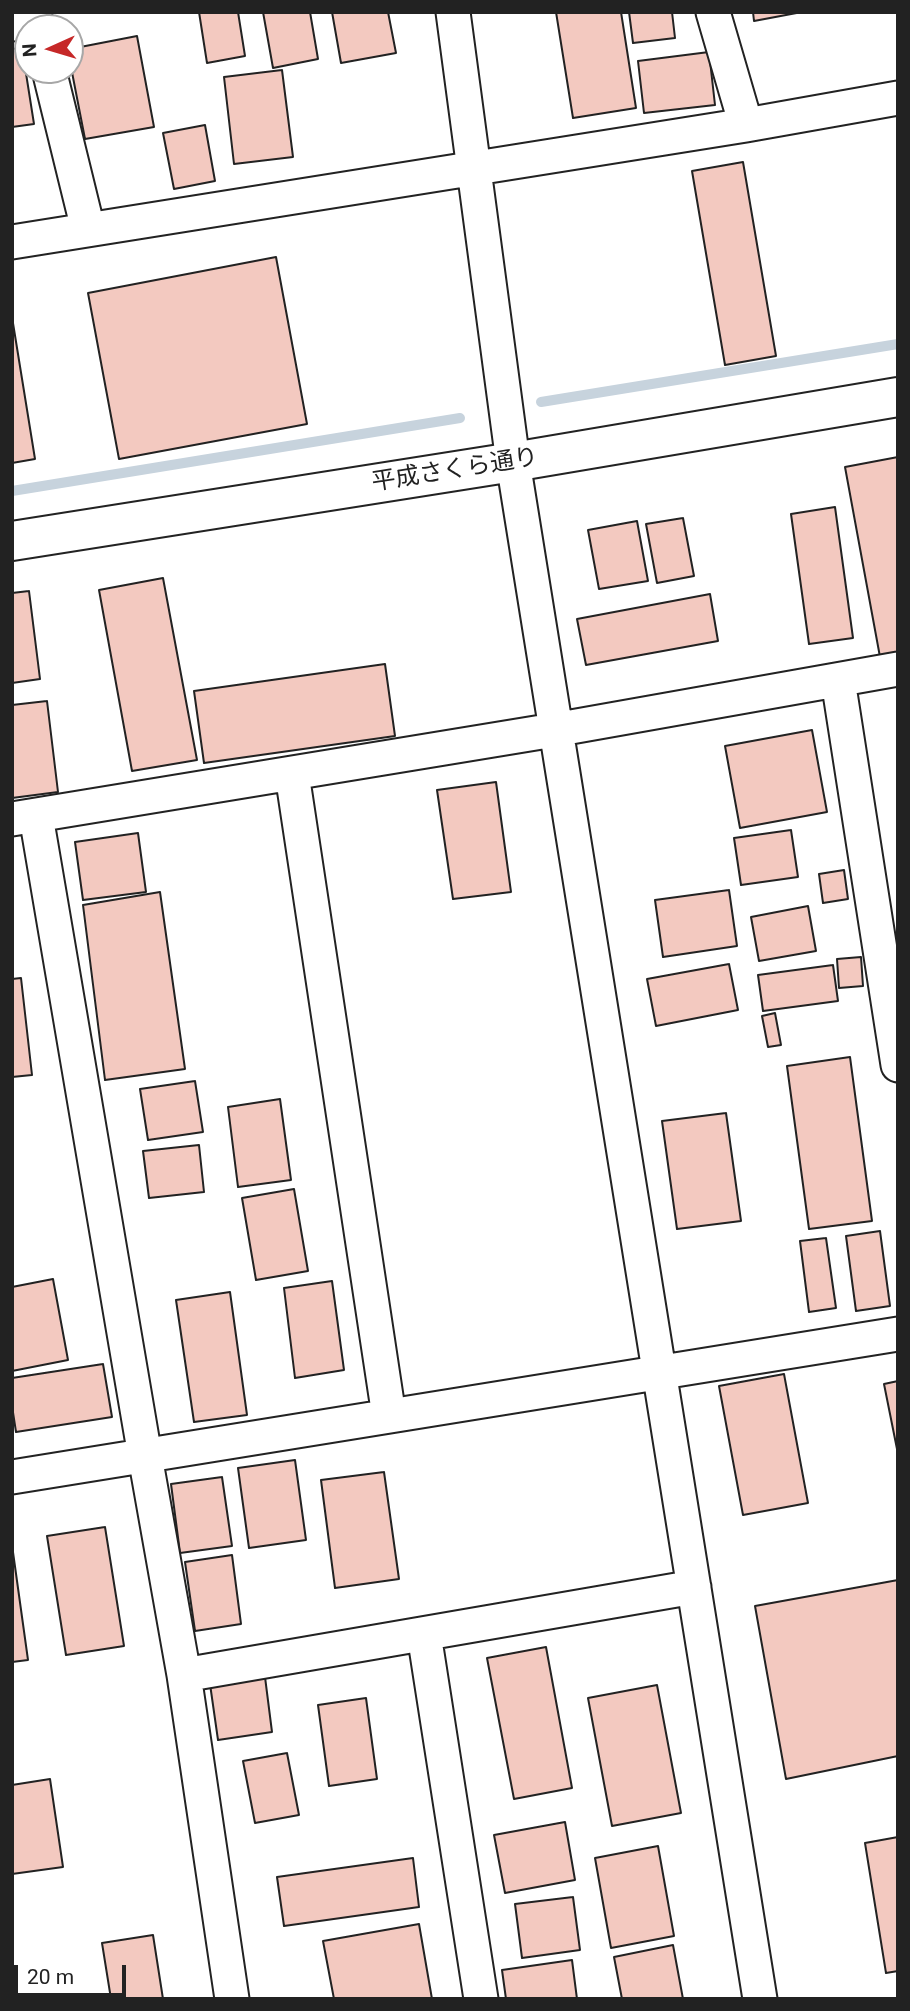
<!DOCTYPE html>
<meta charset="utf-8">
<style>
body{margin:0}
#map{position:relative;width:910px;height:2011px;overflow:hidden;background:#fff;font-family:Roboto,sans-serif}
canvas{display:block}
.frame{position:absolute;inset:0;border:14px solid #222;pointer-events:none}
.north{position:absolute;left:14px;top:14px;width:70px;height:70px;box-sizing:border-box;background:#fff;border:2px solid #a7a7a7;border-radius:50%;rotate:266deg;font-size:19px;font-weight:700;line-height:28px;text-align:center;color:#222}
.north::after{content:'';display:block;margin:auto;width:24px;height:32px;background:#c62828;clip-path:polygon(50% 0,100% 100%,50% 72%,0 100%)}
.scale{position:absolute;left:14px;top:1965px;width:112px;height:32px;box-sizing:border-box;border:4px solid #222;border-top:0;padding-left:9px;font-size:21px;line-height:24px;white-space:nowrap;color:#222;-webkit-text-stroke:5px #fff;paint-order:stroke}
</style>
<div id="map">
<canvas width="910" height="2011"></canvas>
<div class="frame"></div>
<div class="north">N</div>
<div class="scale">20 m</div>
</div>
<script>
const g = document.querySelector('canvas').getContext('2d');
g.lineJoin = 'round';
const shape = rows => new Path2D(rows.map(r => 'M' + r).join(''));
function trace(path, color, width, dash) { g.strokeStyle = color; g.lineWidth = width; g.lineCap = dash ? 'butt' : 'round'; g.setLineDash(dash || []); g.stroke(path); }
function paint(path, color) { g.fillStyle = color; g.fill(path, 'evenodd'); }
function label(font, color, halo, rows, align = 'center') {
  g.font = font + ' Roboto,"Noto Sans JP",sans-serif'; g.lineWidth = 5; g.setLineDash([]); g.textBaseline = 'middle'; g.strokeStyle = halo; g.fillStyle = color; for (const [text, x, y, turn = 0] of rows) {
    g.save(); g.translate(x, y); g.rotate((+turn || 0) * Math.PI / 180); g.textAlign = isNaN(turn) ? turn : align; if (halo) g.strokeText(text, 0, 0); g.fillText(text, 0, 0); g.restore();
  }
}
trace(shape([
 [541,402,898,344],
 [12,491,460,418]
]), '#c7d3dd', 10);
const building = shape([
 [199,12,238,12,245,56,207,63,199,12],
 [263,12,310,12,318,59,273,68,263,12],
 [332,12,388,12,396,53,341,63,332,12],
 [556,12,621,12,636,108,573,118,556,12],
 [629,12,672,12,675,38,633,43,629,12],
 [753,12,802,12,754,21,753,12],
 [137,36,154,127,85,139,70,62,70,49,137,36],
 [22,48,34,124,12,127,12,49,22,48],
 [709,52,715,105,644,113,638,61,709,52],
 [282,70,293,157,234,164,224,77,282,70],
 [205,125,215,181,174,189,163,133,205,125],
 [743,162,776,356,725,365,692,171,743,162],
 [276,257,307,424,119,459,88,293,276,257],
 [12,317,35,459,12,463,12,317],
 [898,457,898,654,880,657,845,467,898,457],
 [835,507,853,638,809,644,791,514,835,507],
 [683,518,694,576,657,583,646,524,683,518],
 [637,521,648,581,599,589,588,530,637,521],
 [163,578,197,760,132,771,99,590,163,578],
 [29,591,40,679,12,683,12,593,29,591],
 [710,594,718,641,586,665,577,619,710,594],
 [385,664,395,736,204,763,194,691,385,664],
 [47,701,58,792,12,798,12,705,47,701],
 [812,730,827,812,740,828,725,746,812,730],
 [496,782,511,892,453,899,437,790,496,782],
 [791,830,798,877,741,885,734,838,791,830],
 [138,833,146,892,83,900,75,842,138,833],
 [844,870,848,899,823,903,819,874,844,870],
 [729,890,737,946,663,957,655,900,729,890],
 [160,892,185,1069,105,1080,83,905,160,892],
 [808,906,816,951,759,961,751,917,808,906],
 [861,957,863,986,839,988,837,959,861,957],
 [729,964,738,1010,656,1026,647,979,729,964],
 [833,965,838,1001,763,1011,758,975,833,965],
 [21,978,32,1075,12,1077,12,979,21,978],
 [775,1013,781,1045,768,1047,762,1016,775,1013],
 [850,1057,872,1221,809,1229,787,1066,850,1057],
 [195,1081,203,1132,148,1140,140,1089,195,1081],
 [280,1099,291,1180,238,1187,228,1107,280,1099],
 [726,1113,741,1221,677,1229,662,1121,726,1113],
 [199,1145,204,1192,149,1198,143,1151,199,1145],
 [294,1189,308,1271,256,1280,242,1198,294,1189],
 [880,1231,890,1306,856,1311,846,1236,880,1231],
 [826,1238,836,1308,809,1312,800,1241,826,1238],
 [53,1279,68,1360,12,1371,12,1287,53,1279],
 [332,1281,344,1370,295,1378,284,1288,332,1281],
 [230,1292,247,1415,194,1422,176,1300,230,1292],
 [103,1364,112,1417,16,1432,12,1406,12,1378,103,1364],
 [784,1374,808,1503,743,1515,719,1386,784,1374],
 [898,1381,898,1454,884,1384,898,1381],
 [295,1460,306,1540,249,1548,238,1468,295,1460],
 [384,1472,399,1579,335,1588,321,1480,384,1472],
 [222,1477,232,1546,180,1553,171,1484,222,1477],
 [105,1527,124,1646,66,1655,47,1536,105,1527],
 [12,1545,28,1660,12,1662,12,1545],
 [232,1555,241,1624,195,1631,185,1562,232,1555],
 [898,1580,898,1756,786,1779,755,1606,898,1580],
 [546,1647,572,1788,514,1799,487,1658,546,1647],
 [265,1677,272,1732,218,1740,210,1684,265,1677],
 [657,1685,681,1813,612,1826,588,1698,657,1685],
 [366,1698,377,1779,329,1786,318,1705,366,1698],
 [287,1753,299,1815,255,1823,243,1761,287,1753],
 [50,1779,63,1867,12,1874,12,1785,50,1779],
 [565,1822,575,1880,505,1893,494,1835,565,1822],
 [898,1837,898,1971,886,1973,865,1843,898,1837],
 [658,1846,674,1936,611,1948,595,1858,658,1846],
 [413,1858,419,1907,284,1926,277,1877,413,1858],
 [573,1897,580,1950,522,1958,515,1904,573,1897],
 [419,1924,432,1999,334,1999,323,1941,419,1924],
 [153,1935,163,1999,111,1999,102,1943,153,1935],
 [673,1945,683,1999,622,1999,614,1957,673,1945],
 [572,1960,577,1999,506,1999,502,1970,572,1960]
]);
paint(building, '#f3c9c0');
trace(building, '#222', 2);
const street = shape([
 [453,12,513,462,760,1999],
 [713,12,746,125],
 [12,24,37,23],
 [49,70,88,229],
 [12,242,746,125,898,98],
 [838,680,898,1065],
 [292,774,389,1416],
 [36,816,145,1456,184,1675,232,1999],
 [12,819,554,730,898,669],
 [12,1477,898,1334],
 [424,1634,481,1999],
 [184,1675,694,1587]
]);
const secondary = shape([
 [12,541,513,462,898,397]
]);
trace(street, '#222', 37);
trace(secondary, '#222', 42);
trace(street, '#fff', 33);
trace(secondary, '#fff', 38);
label('24px', '#222', '#fff', [
 ["平成さくら通り",455,471,-9]
]);
</script>
